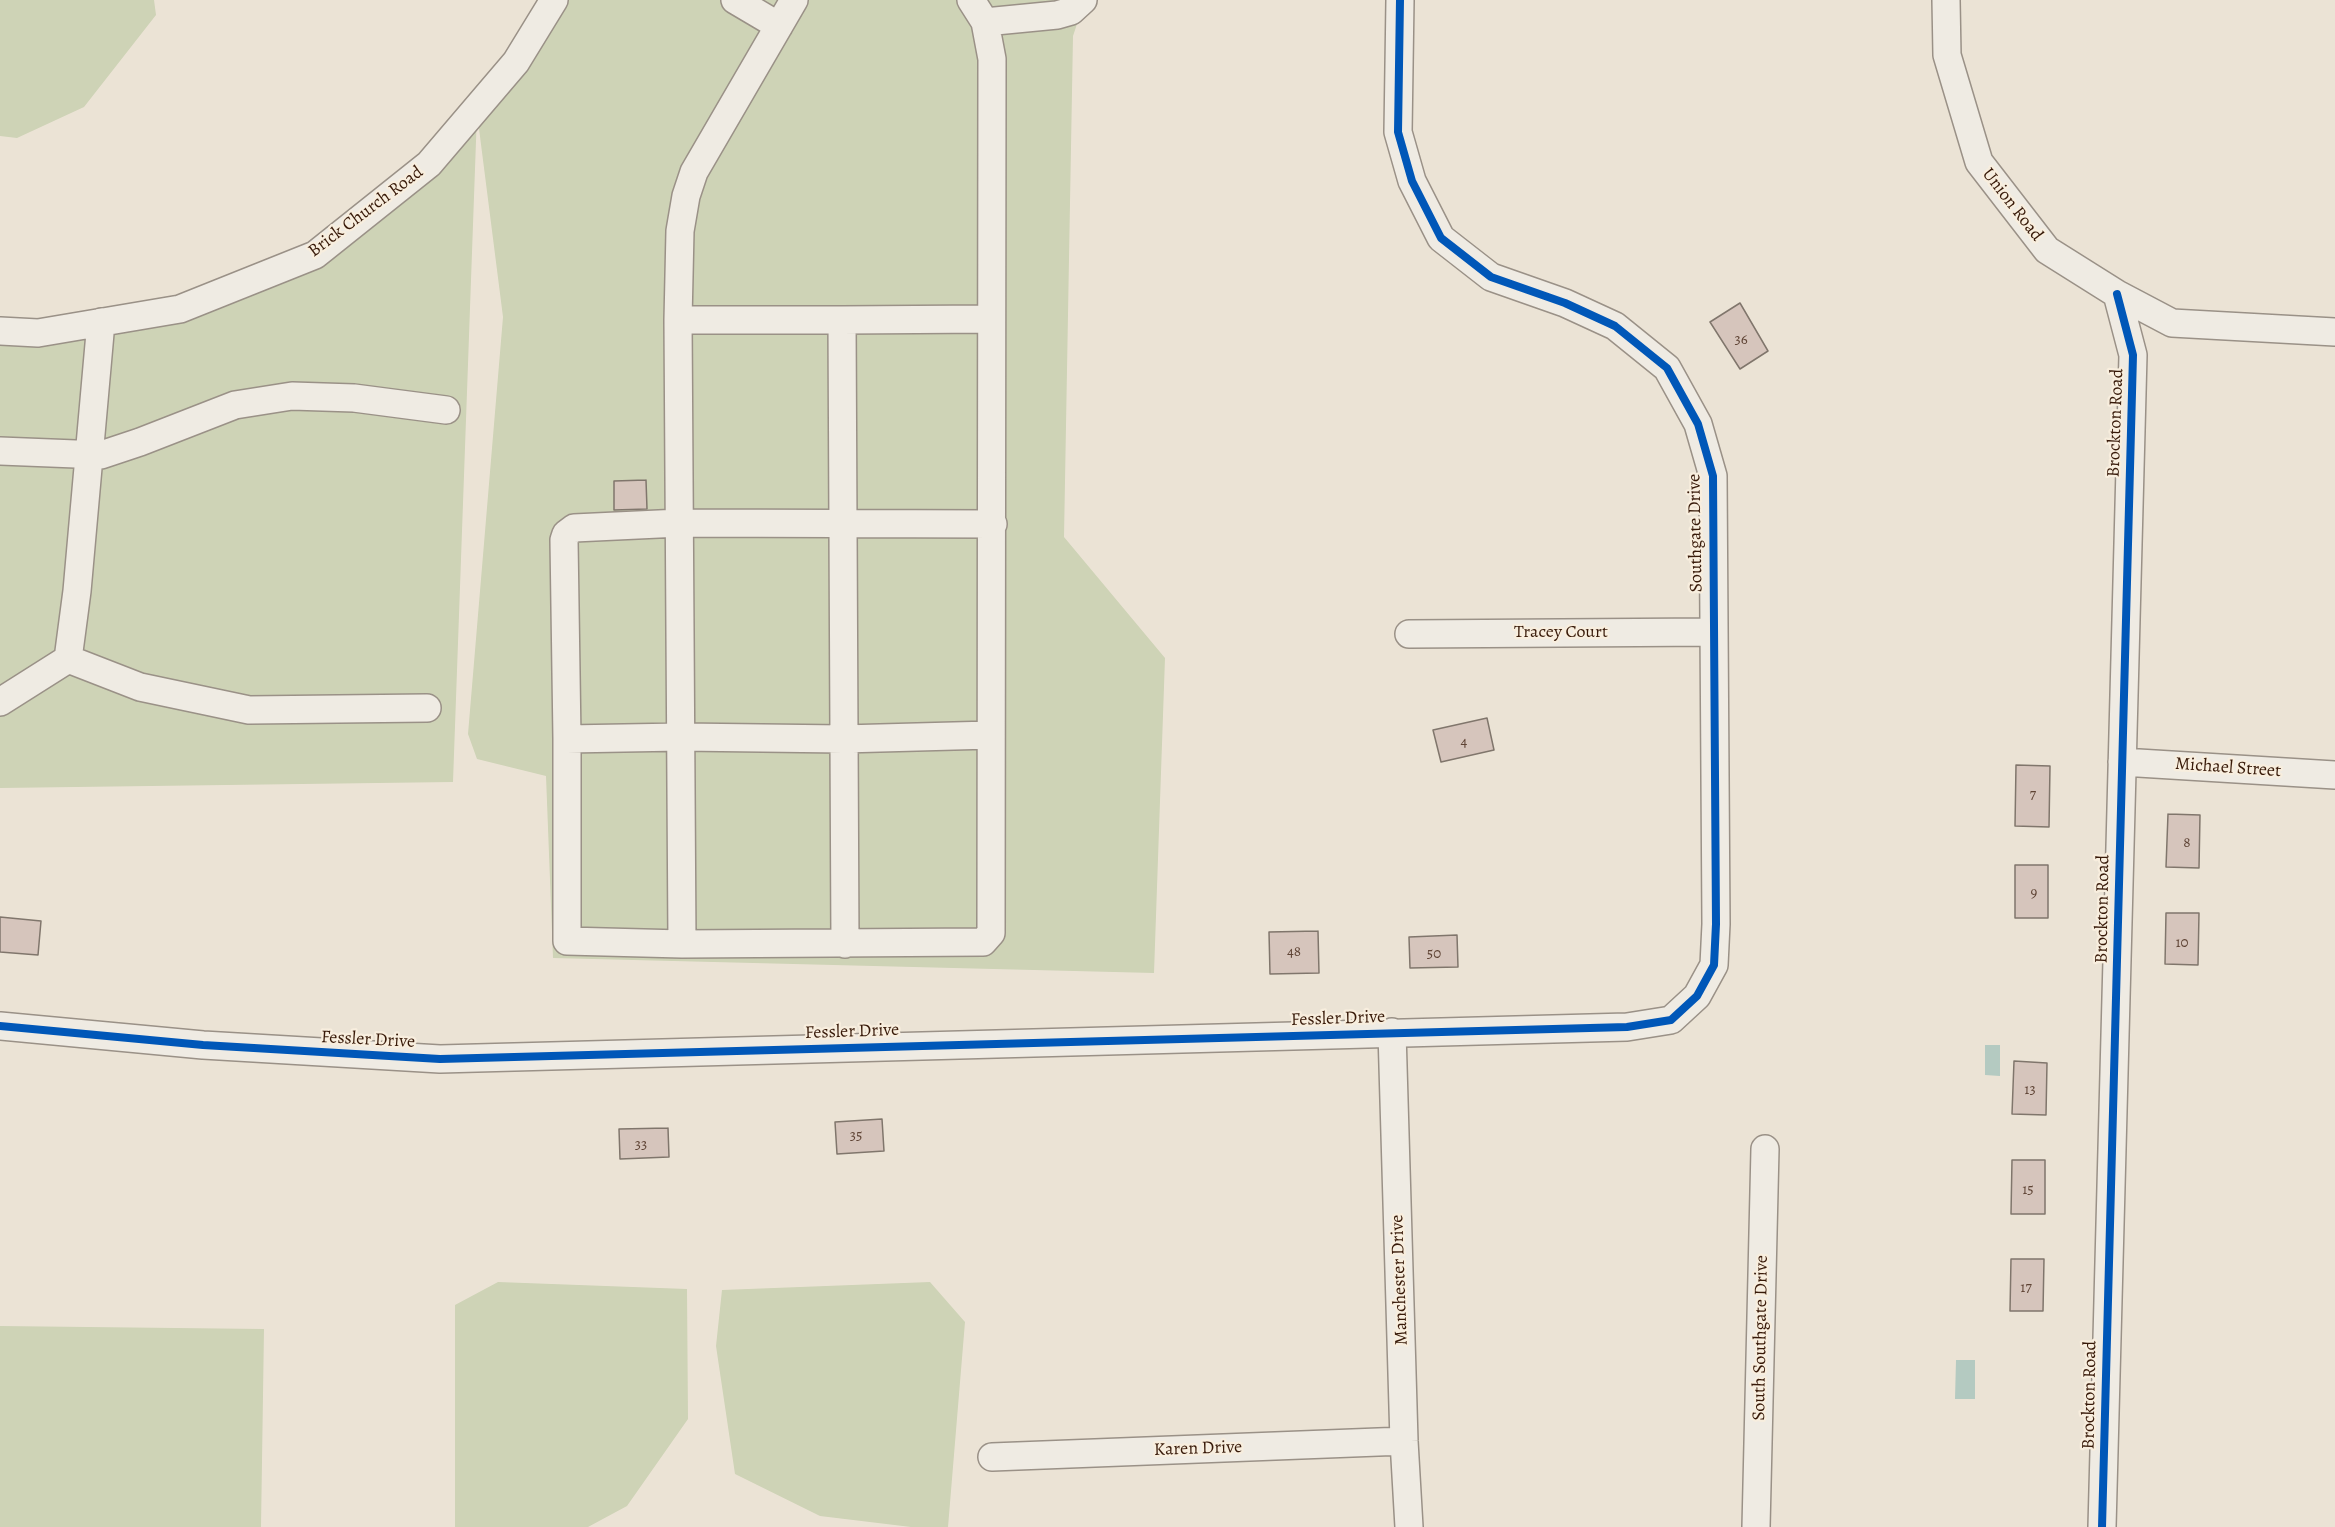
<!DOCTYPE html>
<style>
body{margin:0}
canvas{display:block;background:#ebe3d5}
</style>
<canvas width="2335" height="1527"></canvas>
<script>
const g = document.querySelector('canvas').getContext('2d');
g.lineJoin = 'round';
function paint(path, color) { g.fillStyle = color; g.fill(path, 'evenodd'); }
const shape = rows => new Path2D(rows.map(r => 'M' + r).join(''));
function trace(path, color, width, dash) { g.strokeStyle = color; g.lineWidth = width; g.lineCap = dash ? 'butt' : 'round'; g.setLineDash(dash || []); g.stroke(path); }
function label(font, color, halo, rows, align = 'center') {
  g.font = font + ' Alegreya,serif'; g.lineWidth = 4.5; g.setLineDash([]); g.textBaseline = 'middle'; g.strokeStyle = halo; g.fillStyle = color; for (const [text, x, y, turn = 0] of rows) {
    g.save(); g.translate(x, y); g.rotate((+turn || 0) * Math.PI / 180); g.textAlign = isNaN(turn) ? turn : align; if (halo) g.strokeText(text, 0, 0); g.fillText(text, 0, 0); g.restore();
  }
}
paint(shape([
 [0,0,154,0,156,15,84,107,17,138,0,136],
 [554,0,1085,0,1073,36,1064,537,1165,658,1154,973,553,958,546,776,477,759,468,734,503,317,477,113,453,782,0,788,0,331,180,309,315,255,429,164],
 [498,1282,687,1289,688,1419,627,1506,588,1527,455,1527,455,1305],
 [930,1282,965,1322,948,1527,911,1527,820,1516,735,1474,716,1346,722,1290],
 [0,1326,264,1329,261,1527,0,1527]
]), '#ced3b6');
paint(shape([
 [1985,1045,2000,1045,2000,1076,1985,1075],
 [1956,1360,1975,1360,1975,1399,1955,1399]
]), '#b4cac1');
const building = shape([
 [1740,303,1768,351,1740,369,1710,322,1740,303],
 [646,480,647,509,614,510,614,481,646,480],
 [1487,718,1494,750,1441,762,1433,730,1487,718],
 [2016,765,2050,766,2049,827,2015,826,2016,765],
 [2168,814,2200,815,2199,868,2166,867,2168,814],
 [2015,865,2048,865,2048,918,2015,918,2015,865],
 [2166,913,2199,913,2198,965,2165,964,2166,913],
 [0,917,41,921,38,955,0,952,0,917],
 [1318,931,1319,973,1270,974,1269,932,1318,931],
 [1457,935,1458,967,1410,968,1409,937,1457,935],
 [2014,1061,2047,1063,2046,1115,2012,1114,2014,1061],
 [882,1119,884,1151,837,1154,835,1122,882,1119],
 [668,1128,669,1157,620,1159,619,1129,668,1128],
 [2012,1160,2045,1160,2045,1214,2011,1214,2012,1160],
 [2011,1259,2044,1259,2043,1311,2010,1311,2011,1259]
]);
paint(building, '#d6c5bc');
trace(building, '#80766c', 1.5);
const minor = shape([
 [735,0,779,26],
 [794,0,694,172,686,196,680,231,678,320,682,944,983,942,991,933,992,59,985,22,971,0],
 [1946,0,1947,55,1979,162,2047,250,2117,294,2172,323,2335,332],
 [985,22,1057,15,1071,11,1083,0],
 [678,320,842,320,845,944],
 [842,320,990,319],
 [0,331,38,333,180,309,315,255,429,164,516,62,554,0],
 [0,451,101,455,140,442,235,405,292,396,354,398,446,410],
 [1409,634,1713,632],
 [68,659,140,687,249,710,427,708],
 [0,702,68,659,77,591,101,322],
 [567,739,564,540,566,534,574,528,680,523,993,524],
 [2122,762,2335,775],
 [682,944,567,941,567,739,681,737,843,739,991,735],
 [0,1026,203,1045,440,1059,1627,1027,1671,1020,1697,996,1714,965,1716,924,1713,476,1698,424,1667,368,1615,326,1565,303,1491,277,1441,238,1412,181,1398,132,1400,0],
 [1392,1032,1404,1441,1409,1527],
 [992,1457,1404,1441],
 [1756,1527,1765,1149],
 [2102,1527,2133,355,2117,294]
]);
trace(minor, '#9a9187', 30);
trace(minor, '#efebe3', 27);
trace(shape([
 [0,1026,203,1045,440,1059,1627,1027,1671,1020,1697,996,1714,965,1716,924,1713,476,1698,424,1667,368,1615,326,1565,303,1491,277,1441,238,1412,181,1398,132,1400,0],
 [2102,1527,2133,355,2117,294]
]), '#0057b8', 8);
label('15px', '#5f4435', null, [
 ["36",1741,340],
 ["4",1464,742],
 ["7",2033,795],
 ["8",2187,843],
 ["9",2034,893],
 ["10",2182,943],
 ["48",1294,952],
 ["50",1434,954],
 ["13",2030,1090],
 ["35",856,1136],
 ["33",641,1145],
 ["15",2028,1190],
 ["17",2026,1288]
]);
label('18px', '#371908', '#f8eede', [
 ["Union Road",2012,205,52],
 ["Brick Church Road",366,212,-37],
 ["Brockton Road",2116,423,-88],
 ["Southgate Drive",1696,533,-91],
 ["Tracey Court",1561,633],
 ["Michael Street",2228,768,4],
 ["Brockton Road",2103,909,-89],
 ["Fessler Drive",1338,1019,-2],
 ["Fessler Drive",852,1032,-2],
 ["Fessler Drive",368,1040,3],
 ["Manchester Drive",1400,1280,-92],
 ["South Southgate Drive",1761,1338,-89],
 ["Brockton Road",2090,1395,-89],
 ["Karen Drive",1198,1449,-2]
]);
</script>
